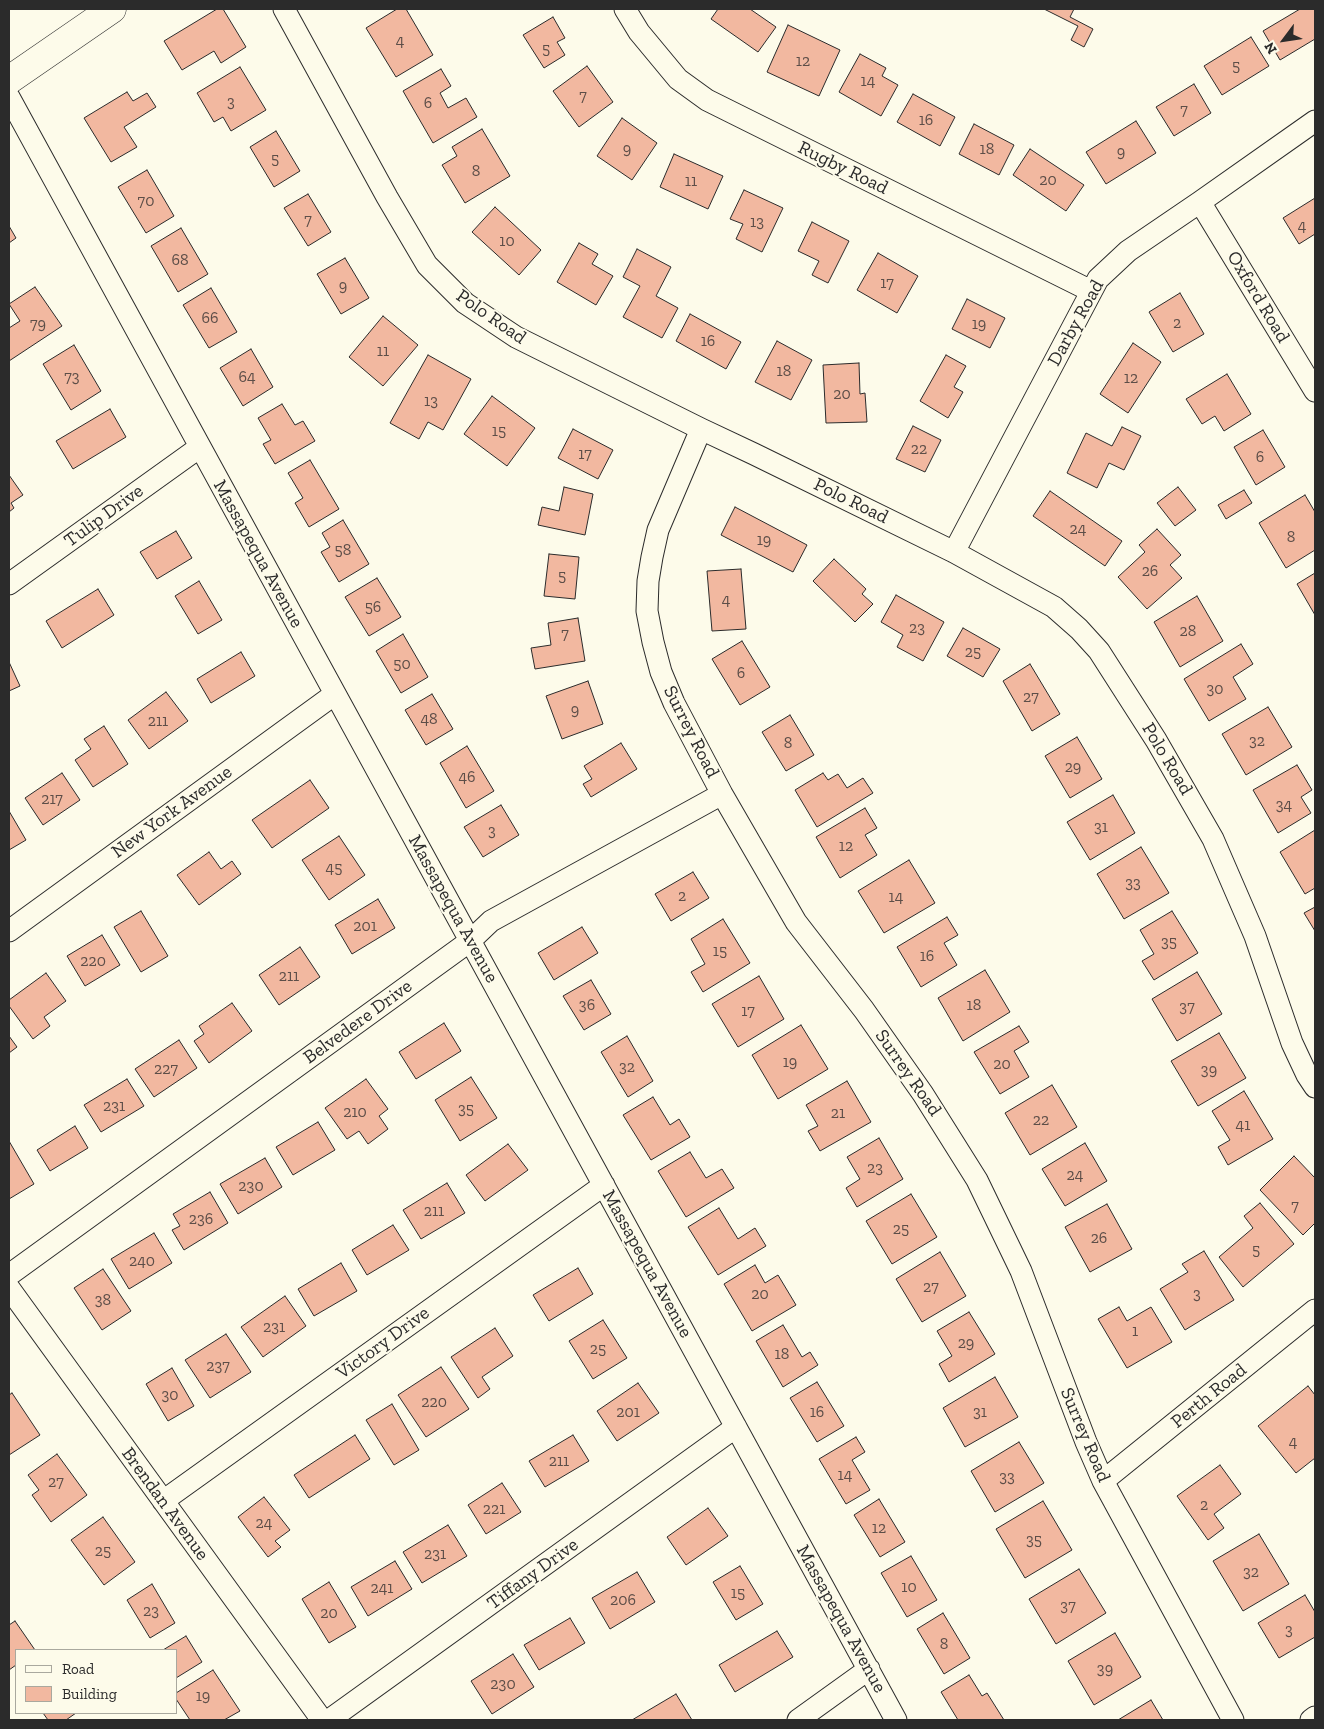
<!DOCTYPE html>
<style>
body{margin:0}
#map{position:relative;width:1324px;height:1729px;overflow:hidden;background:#fdfbea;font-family:"Zilla Slab",serif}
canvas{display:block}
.frame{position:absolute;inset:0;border:10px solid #2b2b2b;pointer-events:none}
.legend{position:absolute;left:15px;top:1649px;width:162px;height:65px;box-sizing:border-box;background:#fdfbea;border:1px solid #a9a89e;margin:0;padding:6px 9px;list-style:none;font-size:15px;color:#2b2b2b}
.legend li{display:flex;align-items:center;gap:10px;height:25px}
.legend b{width:25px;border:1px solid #a9a89e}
.north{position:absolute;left:1259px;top:15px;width:50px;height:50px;-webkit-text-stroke:4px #fdfbea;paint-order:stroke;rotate:239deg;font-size:14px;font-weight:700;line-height:20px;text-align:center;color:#2b2b2b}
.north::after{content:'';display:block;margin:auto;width:18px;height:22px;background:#2b2b2b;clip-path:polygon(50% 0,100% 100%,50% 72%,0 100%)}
</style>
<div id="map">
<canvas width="1324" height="1729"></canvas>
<div class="frame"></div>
<ul class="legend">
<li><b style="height:6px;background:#fdfbea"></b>Road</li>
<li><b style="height:14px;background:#f2b8a0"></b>Building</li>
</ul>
<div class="north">N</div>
</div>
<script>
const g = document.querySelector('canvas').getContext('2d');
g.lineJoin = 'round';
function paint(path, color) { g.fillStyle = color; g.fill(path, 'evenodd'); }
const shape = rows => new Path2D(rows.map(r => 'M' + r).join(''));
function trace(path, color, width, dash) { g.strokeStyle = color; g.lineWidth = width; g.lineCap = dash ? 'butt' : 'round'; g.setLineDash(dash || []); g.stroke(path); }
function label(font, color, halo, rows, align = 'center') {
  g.font = font + ' "Zilla Slab",serif'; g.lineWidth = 4; g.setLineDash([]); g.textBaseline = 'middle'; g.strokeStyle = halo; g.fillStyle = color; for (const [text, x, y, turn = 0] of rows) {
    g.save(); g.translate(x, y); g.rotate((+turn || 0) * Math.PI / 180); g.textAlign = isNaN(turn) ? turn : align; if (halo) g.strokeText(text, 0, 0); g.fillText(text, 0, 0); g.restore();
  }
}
const building = shape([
 [217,9,223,9,246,47,221,63,214,51,182,70,164,41,217,9],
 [397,9,406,9,433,55,396,77,366,28,397,9],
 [718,9,750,9,776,27,758,52,711,19,718,9],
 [1044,9,1074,9,1070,17,1093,29,1084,47,1071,40,1078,26,1044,9],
 [1300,9,1315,9,1315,39,1280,60,1263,31,1300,9],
 [553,17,565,38,557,42,565,55,544,68,523,35,553,17],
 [788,25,840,50,819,96,767,72,788,25],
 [1251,37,1269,66,1222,95,1204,66,1251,37],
 [860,54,886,68,882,76,898,85,881,116,839,92,860,54],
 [587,66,613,102,579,127,553,91,587,66],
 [240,67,266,110,231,131,223,117,214,122,197,93,240,67],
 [441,69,451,86,440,93,448,108,466,98,477,117,433,143,403,91,441,69],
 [1194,84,1211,113,1174,136,1156,107,1194,84],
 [127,92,133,101,147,93,156,107,124,127,137,147,111,162,84,118,127,92],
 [913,94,955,117,940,146,897,122,913,94],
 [622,118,657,143,632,180,597,156,622,118],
 [1136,121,1156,153,1106,184,1086,152,1136,121],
 [974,124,1014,145,999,175,959,154,974,124],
 [482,129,510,176,465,203,442,165,457,156,452,147,482,129],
 [276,131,300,171,274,187,250,147,276,131],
 [1030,149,1084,185,1066,211,1013,175,1030,149],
 [674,154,723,176,708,209,660,187,674,154],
 [147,170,174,216,146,233,118,187,147,170],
 [744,190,783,208,762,252,736,239,743,224,730,219,744,190],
 [308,194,331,232,308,246,284,208,308,194],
 [1315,198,1315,234,1299,244,1283,218,1315,198],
 [495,207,541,250,519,275,472,232,495,207],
 [812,222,849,241,828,283,812,275,819,261,798,251,812,222],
 [9,226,16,238,9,243,9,226],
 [181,228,208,274,178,292,151,246,181,228],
 [579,243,598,254,592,264,613,276,596,305,557,282,579,243],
 [637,249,671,267,656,296,678,308,662,338,623,317,640,286,623,277,637,249],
 [878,253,918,276,897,313,857,290,878,253],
 [345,258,369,298,341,314,317,274,345,258],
 [35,287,62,326,9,361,9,328,20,321,9,304,35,287],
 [211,288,237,332,209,348,183,305,211,288],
 [1180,293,1204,334,1173,352,1149,312,1180,293],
 [967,299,1005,318,990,348,952,329,967,299],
 [690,314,741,342,726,369,676,341,690,314],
 [383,316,418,345,383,386,349,357,383,316],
 [777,341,812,360,791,400,755,382,777,341],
 [1133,343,1161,362,1128,413,1100,394,1133,343],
 [74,345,101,391,71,410,43,364,74,345],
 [251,349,273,387,243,406,220,368,251,349],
 [428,355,471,379,443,430,428,422,419,439,390,423,428,355],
 [946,355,966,366,954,387,963,392,948,418,920,401,946,355],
 [859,363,860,394,865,393,867,422,826,423,823,365,859,363],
 [1227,374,1251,414,1224,431,1215,416,1202,424,1186,399,1227,374],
 [492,396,535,428,507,466,464,434,492,396],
 [282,404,295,425,303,421,315,441,275,464,263,444,271,440,258,418,282,404],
 [110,409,126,437,73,469,56,441,110,409],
 [913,426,941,440,925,472,896,459,913,426],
 [1122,427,1141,436,1124,470,1109,463,1097,488,1067,473,1086,433,1112,446,1122,427],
 [573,429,613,450,598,479,558,458,573,429],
 [1263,430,1285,467,1256,485,1234,447,1263,430],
 [310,460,339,509,309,527,295,503,303,498,288,473,310,460],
 [9,475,23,495,11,503,14,508,9,512,9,475],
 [564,487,593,494,585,535,538,525,542,507,559,511,564,487],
 [1178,487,1196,510,1175,526,1157,503,1178,487],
 [1244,490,1252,503,1226,519,1218,505,1244,490],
 [1050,491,1122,541,1105,566,1033,516,1050,491],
 [1305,495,1315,512,1315,550,1286,568,1259,523,1305,495],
 [735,507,807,545,793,572,721,535,735,507],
 [343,520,369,564,339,582,321,552,330,547,322,533,343,520],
 [1157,529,1181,555,1170,565,1182,578,1147,609,1118,577,1145,552,1139,545,1157,529],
 [176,531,192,558,157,579,140,552,176,531],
 [549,554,579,557,575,599,544,596,549,554],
 [834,559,866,589,862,594,873,604,855,622,813,581,834,559],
 [741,569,746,629,712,631,707,571,741,569],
 [1315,573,1315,615,1297,584,1315,573],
 [377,578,401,617,369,636,345,597,377,578],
 [199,581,222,620,198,634,175,596,199,581],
 [98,589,114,615,62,648,46,621,98,589],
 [896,595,944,622,923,661,897,647,903,635,881,622,896,595],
 [1197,596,1223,641,1180,667,1154,622,1197,596],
 [578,618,585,661,535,669,531,648,551,645,548,623,578,618],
 [963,628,1000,649,983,677,947,656,963,628],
 [403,634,428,677,401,693,376,651,403,634],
 [742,641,770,687,740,705,712,659,742,641],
 [1241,644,1253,664,1233,677,1246,699,1209,721,1184,679,1241,644],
 [241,652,255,676,211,703,197,679,241,652],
 [9,662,20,686,9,691,9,662],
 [1030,664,1060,714,1032,731,1003,681,1030,664],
 [588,681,603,724,562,739,546,696,588,681],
 [166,692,188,721,149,749,128,720,166,692],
 [432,694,453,729,426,745,405,710,432,694],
 [1268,707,1292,747,1246,775,1222,734,1268,707],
 [790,715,814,755,786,771,762,732,790,715],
 [104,726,128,764,93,787,75,760,91,749,84,739,104,726],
 [1077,737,1102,779,1070,798,1045,756,1077,737],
 [621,743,637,769,591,797,583,784,592,779,584,766,621,743],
 [467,746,494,791,466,808,440,763,467,746],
 [1297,765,1312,790,1301,797,1311,813,1278,833,1253,790,1297,765],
 [62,773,80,800,43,825,25,798,62,773],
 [823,773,828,780,838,774,847,788,863,778,873,793,817,827,795,790,823,773],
 [310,780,329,808,272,848,252,820,310,780],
 [1113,795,1135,833,1090,860,1067,822,1113,795],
 [501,805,519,835,483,857,464,827,501,805],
 [865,808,877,828,865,835,877,855,840,878,816,837,865,808],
 [9,811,26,840,9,850,9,811],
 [1315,830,1315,888,1305,894,1280,852,1315,830],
 [339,836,365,875,329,900,302,860,339,836],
 [1141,847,1169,893,1124,919,1097,874,1141,847],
 [209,852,221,869,232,861,241,874,199,905,177,875,209,852],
 [909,860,935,903,884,933,858,891,909,860],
 [693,872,709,898,671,921,655,894,693,872],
 [378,899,395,928,352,954,335,925,378,899],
 [1315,907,1315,931,1304,913,1315,907],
 [141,911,168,956,141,972,114,927,141,911],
 [1172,911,1198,953,1154,980,1142,961,1154,954,1140,930,1172,911],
 [947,917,958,935,944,943,957,965,921,987,897,947,947,917],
 [723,919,750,963,703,992,691,972,705,964,691,939,723,919],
 [582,927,598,953,554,980,538,953,582,927],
 [102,935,120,965,85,986,67,956,102,935],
 [300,947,320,977,279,1005,259,975,300,947],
 [985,970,1010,1012,963,1041,938,998,985,970],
 [1197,972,1222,1014,1177,1041,1152,999,1197,972],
 [46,973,66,1001,44,1017,50,1026,33,1039,9,1006,9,1000,46,973],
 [759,976,784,1019,738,1047,712,1004,759,976],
 [591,980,611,1014,584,1030,563,996,591,980],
 [232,1003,252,1031,209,1063,194,1041,204,1034,199,1026,232,1003],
 [444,1023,461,1051,416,1079,399,1052,444,1023],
 [801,1025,828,1069,778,1099,752,1055,801,1025],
 [1019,1026,1029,1042,1014,1051,1029,1077,1000,1094,974,1052,1019,1026],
 [1219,1033,1246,1078,1198,1106,1171,1061,1219,1033],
 [9,1036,17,1047,9,1053,9,1036],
 [627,1036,653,1081,628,1097,601,1052,627,1036],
 [179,1040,197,1068,154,1097,135,1069,179,1040],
 [471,1077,497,1118,460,1141,435,1100,471,1077],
 [127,1079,144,1106,101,1132,84,1105,127,1079],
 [366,1079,388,1109,379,1116,388,1129,368,1144,359,1131,347,1139,325,1108,366,1079],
 [847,1081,871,1122,820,1151,808,1131,818,1126,806,1105,847,1081],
 [1052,1085,1077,1127,1030,1155,1005,1113,1052,1085],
 [1244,1091,1273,1139,1228,1165,1218,1147,1230,1140,1212,1111,1244,1091],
 [653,1097,670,1125,679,1119,690,1137,651,1160,623,1115,653,1097],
 [318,1122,335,1150,293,1175,276,1147,318,1122],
 [75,1126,88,1148,50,1171,37,1150,75,1126],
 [879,1138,903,1179,857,1207,846,1188,860,1179,847,1157,879,1138],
 [9,1141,34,1184,9,1199,9,1141],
 [1085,1143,1107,1181,1065,1206,1042,1169,1085,1143],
 [508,1144,528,1170,485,1201,466,1175,508,1144],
 [690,1152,706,1178,722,1169,734,1188,686,1217,658,1171,690,1152],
 [1294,1156,1315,1178,1315,1223,1303,1235,1260,1190,1294,1156],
 [265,1158,282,1187,238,1214,220,1184,265,1158],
 [447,1183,465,1213,421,1239,403,1210,447,1183],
 [210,1192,228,1223,184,1250,172,1230,180,1226,173,1214,210,1192],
 [911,1194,937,1237,892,1264,866,1221,911,1194],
 [1260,1203,1294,1244,1243,1287,1219,1257,1253,1228,1244,1216,1260,1203],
 [1107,1204,1132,1249,1090,1272,1065,1227,1107,1204],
 [719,1208,738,1239,755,1228,766,1246,718,1275,688,1227,719,1208],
 [393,1225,409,1250,367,1275,352,1250,393,1225],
 [154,1233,172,1263,129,1289,111,1259,154,1233],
 [1204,1251,1234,1300,1185,1330,1160,1289,1188,1272,1182,1264,1204,1251],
 [940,1252,966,1296,922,1322,896,1279,940,1252],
 [341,1263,357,1291,314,1316,298,1289,341,1263],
 [755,1265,765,1283,778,1275,796,1305,752,1331,724,1284,755,1265],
 [578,1268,593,1294,549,1321,533,1295,578,1268],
 [103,1269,131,1311,102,1330,74,1288,103,1269],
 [285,1296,306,1326,263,1357,241,1327,285,1296],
 [1119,1307,1127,1321,1151,1307,1172,1342,1127,1368,1098,1319,1119,1307],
 [969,1312,995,1354,949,1382,939,1364,952,1356,937,1331,969,1312],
 [603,1320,627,1358,593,1379,569,1341,603,1320],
 [783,1325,802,1357,810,1352,818,1365,783,1387,756,1341,783,1325],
 [495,1328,513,1356,482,1377,490,1389,478,1398,451,1357,495,1328],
 [226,1334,251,1372,210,1398,185,1360,226,1334],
 [441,1367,469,1409,426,1437,398,1395,441,1367],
 [172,1368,194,1406,168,1421,146,1384,172,1368],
 [995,1377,1018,1417,965,1447,943,1408,995,1377],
 [817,1382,844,1426,817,1442,790,1398,817,1382],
 [638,1383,659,1413,617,1441,597,1411,638,1383],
 [1308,1386,1315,1395,1315,1458,1296,1473,1258,1426,1308,1386],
 [12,1393,40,1435,9,1455,9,1395,12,1393],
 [392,1404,419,1450,394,1465,366,1420,392,1404],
 [355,1435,370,1459,309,1498,294,1475,355,1435],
 [573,1435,589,1461,545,1487,529,1461,573,1435],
 [856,1437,865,1452,852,1460,870,1490,846,1504,819,1459,856,1437],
 [1019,1442,1044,1483,995,1512,971,1471,1019,1442],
 [57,1454,87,1495,51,1522,32,1495,39,1490,28,1475,57,1454],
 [1220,1465,1241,1494,1214,1514,1224,1528,1208,1540,1177,1496,1220,1465],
 [502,1483,521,1512,486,1534,468,1505,502,1483],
 [264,1497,290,1530,275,1541,281,1547,268,1557,238,1517,264,1497],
 [879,1499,905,1542,880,1557,854,1515,879,1499],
 [1043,1501,1072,1550,1025,1578,996,1529,1043,1501],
 [708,1508,728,1536,686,1565,667,1537,708,1508],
 [103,1517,135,1562,104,1585,71,1540,103,1517],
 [448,1525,467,1556,422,1583,403,1552,448,1525],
 [1259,1534,1289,1584,1243,1611,1213,1561,1259,1534],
 [911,1556,937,1600,907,1617,881,1573,911,1556],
 [395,1561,412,1589,368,1616,351,1587,395,1561],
 [740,1566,763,1604,736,1620,713,1582,740,1566],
 [1079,1569,1106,1613,1056,1644,1029,1599,1079,1569],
 [637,1572,655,1602,610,1629,592,1598,637,1572],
 [329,1582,356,1627,329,1643,302,1599,329,1582],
 [152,1584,175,1623,150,1638,127,1600,152,1584],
 [1305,1595,1315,1612,1315,1637,1279,1658,1258,1623,1305,1595],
 [943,1613,970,1658,944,1674,917,1629,943,1613],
 [570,1618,585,1643,539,1670,524,1645,570,1618],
 [15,1621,35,1650,16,1650,16,1665,9,1670,9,1625,15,1621],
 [777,1631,793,1657,735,1692,719,1665,777,1631],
 [1115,1633,1141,1677,1094,1705,1068,1661,1115,1633],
 [186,1636,202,1662,176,1678,176,1650,163,1650,186,1636],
 [513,1654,534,1687,492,1714,471,1681,513,1654],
 [213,1670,240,1711,224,1720,190,1720,176,1699,176,1693,213,1670],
 [969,1675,982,1696,987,1693,1004,1720,958,1720,941,1692,969,1675],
 [676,1694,692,1720,632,1720,676,1694],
 [1151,1700,1163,1720,1118,1720,1151,1700],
 [43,1713,76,1713,66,1720,48,1720,43,1713]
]);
paint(building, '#f2b8a0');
trace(building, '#2b2b2b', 1);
const minor = shape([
 [284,9,387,197,427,265,465,303,516,337,701,429,754,454,954,552,1054,607,1079,629,1099,651,1156,740,1213,839,1255,936,1292,1043,1307,1075,1315,1087],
 [625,9,639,32,678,79,707,100,1091,291],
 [9,97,896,1720],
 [1200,202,1315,391],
 [701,429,658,530,652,557,648,581,647,611,653,642,661,672,674,703,722,794,796,922,864,1010,923,1094,977,1180,1021,1271,1086,1442,1103,1481,1233,1720],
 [954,552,1098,279,1128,251,1200,202,1315,121],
 [9,584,200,447],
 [9,931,335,694],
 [9,1275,470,941,491,921,722,794],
 [9,1288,322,1720],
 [1103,1481,1315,1310],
 [163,1501,604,1185],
 [329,1720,736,1427],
 [798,1720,869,1669],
 [1311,1720,1315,1717]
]);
const secondary = shape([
 [9,80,112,9]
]);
trace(minor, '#2b2b2b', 23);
trace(secondary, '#2b2b2b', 29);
trace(minor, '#fdfbea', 21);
trace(secondary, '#fdfbea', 28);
label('16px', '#5d4e48', null, [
 ["4",400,41],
 ["5",546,49],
 ["12",803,61],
 ["5",1236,66],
 ["14",868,81],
 ["7",583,96],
 ["3",231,102],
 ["6",428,103],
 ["7",1184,110],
 ["16",926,120],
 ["9",627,149],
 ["18",987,149],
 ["9",1121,152],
 ["5",275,159],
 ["8",476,171],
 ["20",1048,180],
 ["11",691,181],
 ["70",146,201],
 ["7",308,220],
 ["13",757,222],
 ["4",1302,226],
 ["10",507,241],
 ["68",180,260],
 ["17",887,283],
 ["9",343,286],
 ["66",210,318],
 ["2",1177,323],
 ["79",38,324],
 ["19",979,324],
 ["16",708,341],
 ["11",383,351],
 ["18",784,371],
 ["73",72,377],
 ["64",247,377],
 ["12",1131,378],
 ["20",842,394],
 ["13",431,401],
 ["15",499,431],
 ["22",919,449],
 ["17",585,454],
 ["6",1260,457],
 ["24",1078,529],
 ["8",1291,537],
 ["19",764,540],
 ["58",343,550],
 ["26",1150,571],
 ["5",562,576],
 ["4",726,600],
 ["56",373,607],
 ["23",917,628],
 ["28",1188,631],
 ["7",565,634],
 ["25",973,652],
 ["50",402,664],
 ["6",741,673],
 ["30",1215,689],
 ["27",1031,697],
 ["9",575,710],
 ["48",429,719],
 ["211",158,721],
 ["32",1257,741],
 ["8",788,743],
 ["29",1073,767],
 ["46",467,777],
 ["217",52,799],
 ["34",1284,805],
 ["31",1101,827],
 ["3",492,831],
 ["12",846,846],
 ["45",334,868],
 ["33",1133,883],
 ["2",682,896],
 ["14",896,897],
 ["201",365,926],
 ["35",1169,942],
 ["15",720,951],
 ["16",927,956],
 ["220",93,961],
 ["211",289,976],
 ["36",587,1005],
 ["18",974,1005],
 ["37",1187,1007],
 ["17",748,1011],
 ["19",790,1062],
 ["20",1002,1064],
 ["32",627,1067],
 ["227",166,1069],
 ["39",1209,1070],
 ["231",114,1106],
 ["35",466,1109],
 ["210",355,1112],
 ["21",838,1113],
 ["22",1041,1120],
 ["41",1243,1125],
 ["23",875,1168],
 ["24",1075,1175],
 ["230",251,1186],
 ["7",1295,1206],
 ["211",434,1211],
 ["236",201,1219],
 ["25",901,1229],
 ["26",1099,1238],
 ["5",1256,1250],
 ["240",142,1261],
 ["27",931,1287],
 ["20",760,1294],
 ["3",1197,1294],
 ["38",103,1300],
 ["231",274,1327],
 ["1",1135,1331],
 ["29",966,1343],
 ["25",598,1349],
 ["18",782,1354],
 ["237",218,1366],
 ["30",170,1395],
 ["220",434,1402],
 ["201",628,1412],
 ["16",817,1412],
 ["31",980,1412],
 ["4",1293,1442],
 ["211",559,1461],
 ["14",845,1475],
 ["33",1007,1477],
 ["27",56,1482],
 ["2",1204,1505],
 ["221",494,1509],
 ["24",264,1523],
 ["12",879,1528],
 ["35",1034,1540],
 ["25",103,1551],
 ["231",435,1554],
 ["32",1251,1572],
 ["10",909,1587],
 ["241",382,1588],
 ["15",738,1593],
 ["206",623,1600],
 ["37",1068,1606],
 ["23",151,1611],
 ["20",329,1613],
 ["3",1289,1630],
 ["8",944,1644],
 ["39",1105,1669],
 ["230",503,1684],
 ["19",203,1696]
]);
label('19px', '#2b2b2b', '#fdfbea', [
 ["Rugby Road",843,168,26],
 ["Oxford Road",1258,297,59],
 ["Polo Road",491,317,35],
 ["Darby Road",1076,323,-61],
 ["Polo Road",851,501,26],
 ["Tulip Drive",104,516,-36],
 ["Massapequa Avenue",258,554,61],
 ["Surrey Road",691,732,63],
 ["Polo Road",1167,759,59],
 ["New York Avenue",172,812,-36],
 ["Massapequa Avenue",453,909,61],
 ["Belvedere Drive",358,1022,-36],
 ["Surrey Road",908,1073,55],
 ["Massapequa Avenue",647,1264,61],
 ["Victory Drive",383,1343,-36],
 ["Perth Road",1209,1396,-39],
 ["Surrey Road",1085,1435,67],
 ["Brendan Avenue",165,1504,54],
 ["Tiffany Drive",533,1574,-36],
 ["Massapequa Avenue",841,1619,61]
]);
</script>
